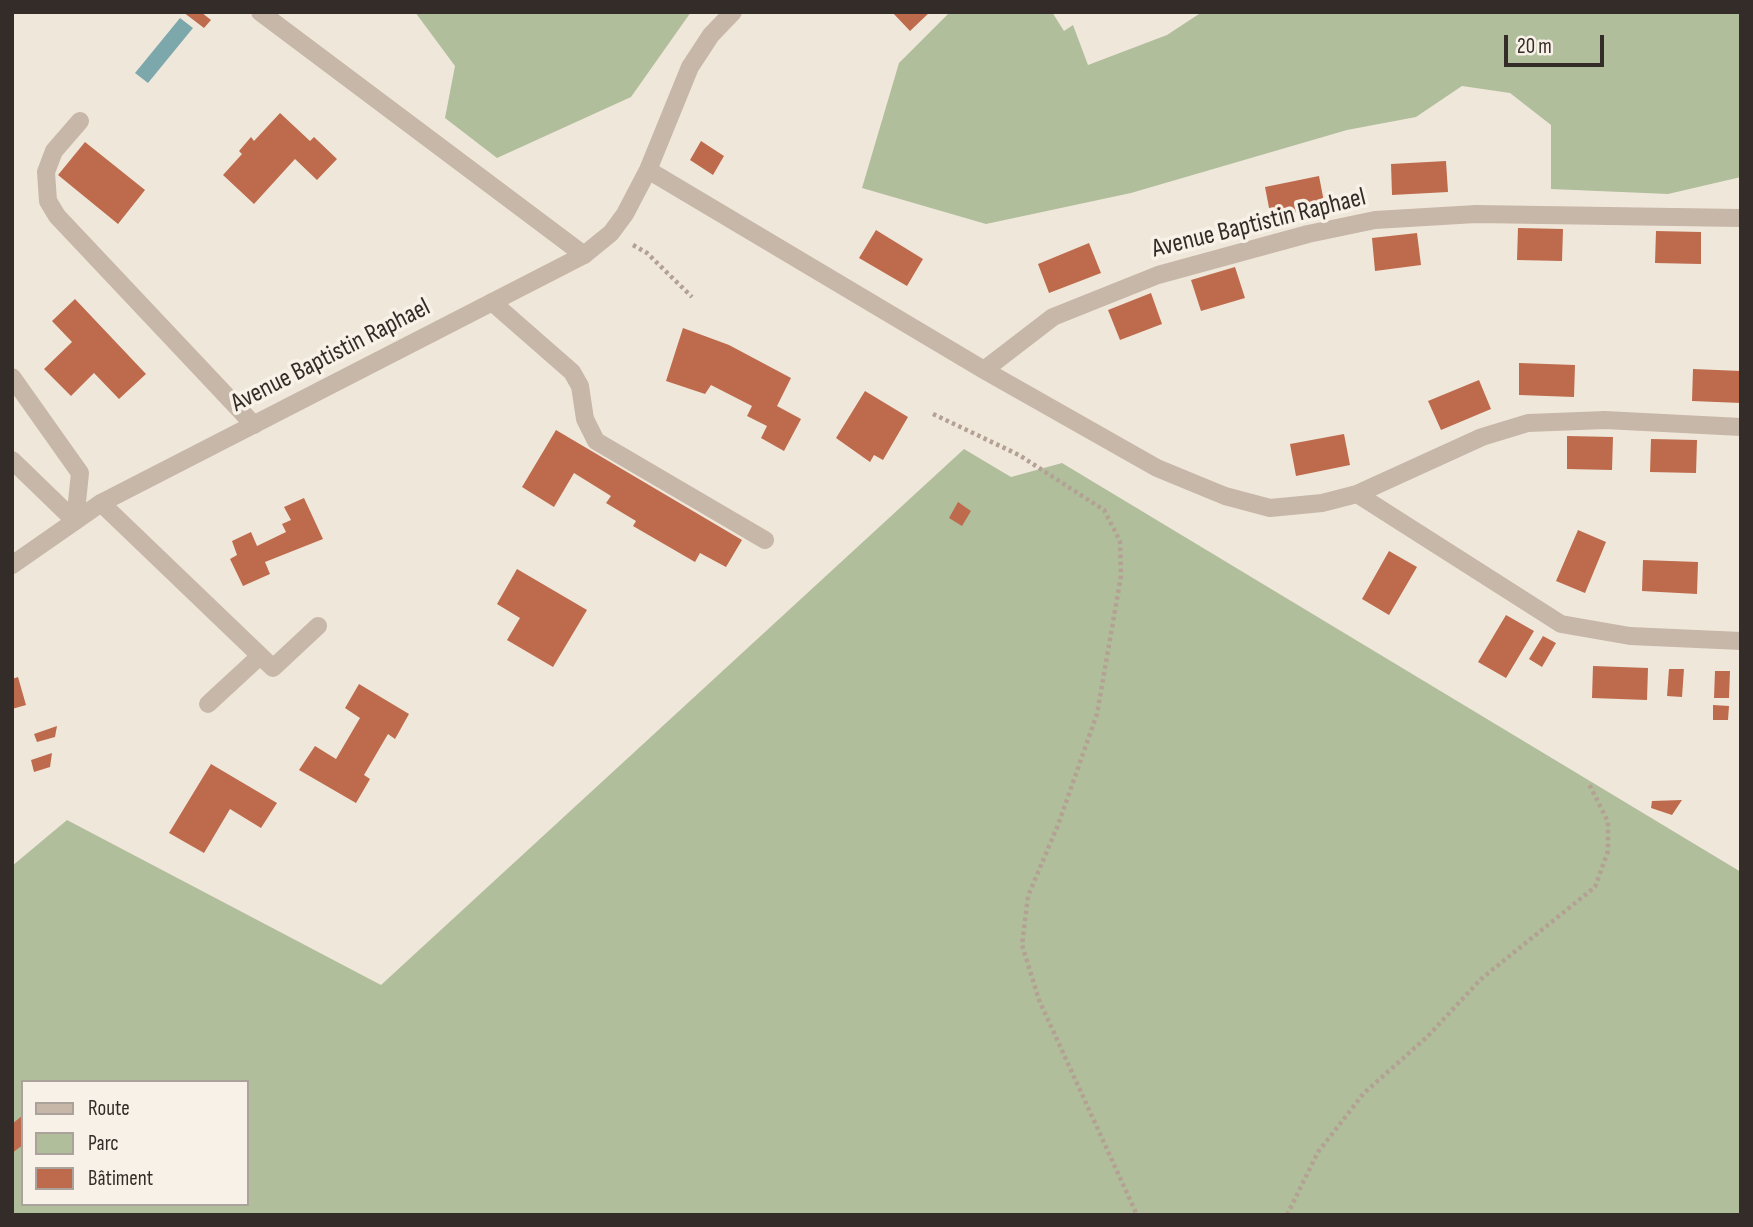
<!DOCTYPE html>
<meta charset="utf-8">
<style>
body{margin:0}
#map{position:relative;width:1753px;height:1227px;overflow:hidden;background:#f0e7db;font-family:"Sofia Sans Condensed",sans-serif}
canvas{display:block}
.frame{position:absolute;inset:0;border:14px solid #342c28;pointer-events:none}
.legend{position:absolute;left:21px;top:1080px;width:228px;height:126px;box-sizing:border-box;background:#f8f1e7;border:2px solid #aaa29b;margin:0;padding:9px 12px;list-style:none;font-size:21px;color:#342c28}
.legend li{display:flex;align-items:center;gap:14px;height:35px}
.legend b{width:35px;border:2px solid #aaa29b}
.scale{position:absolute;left:1504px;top:35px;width:100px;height:32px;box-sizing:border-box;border:4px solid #342c28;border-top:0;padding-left:9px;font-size:21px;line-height:24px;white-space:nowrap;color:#342c28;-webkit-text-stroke:5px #f8f1e7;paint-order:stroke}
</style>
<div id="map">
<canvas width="1753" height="1227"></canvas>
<div class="frame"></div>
<ul class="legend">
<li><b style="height:9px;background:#c7b7a8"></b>Route</li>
<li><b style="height:19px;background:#b1be9c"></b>Parc</li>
<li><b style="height:19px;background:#bd6b4c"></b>Bâtiment</li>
</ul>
<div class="scale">20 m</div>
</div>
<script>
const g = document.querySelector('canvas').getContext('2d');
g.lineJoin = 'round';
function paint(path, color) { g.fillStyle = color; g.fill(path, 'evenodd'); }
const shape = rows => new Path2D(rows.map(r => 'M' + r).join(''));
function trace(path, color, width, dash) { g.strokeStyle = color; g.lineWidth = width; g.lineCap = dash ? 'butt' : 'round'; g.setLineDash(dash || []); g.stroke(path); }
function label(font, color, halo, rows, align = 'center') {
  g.font = font + ' "Sofia Sans Condensed",sans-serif'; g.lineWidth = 7; g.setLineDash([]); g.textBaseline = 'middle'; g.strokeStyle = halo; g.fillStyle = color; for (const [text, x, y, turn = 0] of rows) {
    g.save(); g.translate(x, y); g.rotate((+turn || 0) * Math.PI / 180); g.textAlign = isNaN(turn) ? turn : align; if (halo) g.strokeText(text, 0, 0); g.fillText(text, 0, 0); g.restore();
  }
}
paint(shape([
 [415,12,691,12,631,97,497,158,445,118,455,66],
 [950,12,1052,12,1064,31,1073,25,1088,65,1167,35,1202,12,1741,12,1741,177,1668,194,1551,189,1551,125,1510,93,1462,86,1416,117,1347,130,1131,193,986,224,862,188,899,63],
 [964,449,1011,477,1062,463,1741,872,1741,1215,12,1215,12,866,67,820,381,985],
 [23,1082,247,1082,247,1204,23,1204]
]), '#b1be9c');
paint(shape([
 [180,18,193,28,148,83,135,73]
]), '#7ca7ab');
paint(shape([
 [183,12,201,12,211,20,204,28],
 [892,12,930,12,910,31],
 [280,113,310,141,314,137,337,159,317,180,295,159,254,204,223,175,242,154,239,151,251,137,254,141],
 [701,141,724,156,713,175,690,160],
 [85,142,145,190,118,224,58,175],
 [1446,161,1448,192,1392,195,1391,164],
 [1319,176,1325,207,1271,218,1265,187],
 [1518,228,1563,229,1562,261,1517,260],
 [876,230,923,259,907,286,859,258],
 [1656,231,1701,232,1701,264,1655,263],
 [1417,233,1421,265,1375,271,1372,238],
 [1089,243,1101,273,1049,293,1038,264],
 [1235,267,1245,298,1201,311,1191,280],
 [1151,293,1162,324,1120,340,1108,310],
 [75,299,146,374,119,399,94,373,71,396,44,369,72,342,52,321],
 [683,328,729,345,791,378,777,406,801,419,784,451,761,438,767,426,747,416,752,406,711,385,705,394,666,381],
 [1519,363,1575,365,1574,397,1519,395],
 [1693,369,1741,371,1741,403,1692,401],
 [1479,380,1491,409,1441,430,1428,401],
 [865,391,908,417,883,460,874,455,870,462,836,438],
 [556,430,742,540,726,567,700,553,695,562,633,526,636,521,606,503,611,496,574,473,554,507,522,487],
 [1344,434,1350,465,1296,476,1290,444],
 [1567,436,1613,437,1612,470,1567,469],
 [1651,439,1697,440,1696,473,1650,472],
 [304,498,323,539,265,562,270,574,243,586,230,559,237,555,232,541,251,532,257,546,286,532,282,524,291,520,284,507],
 [958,502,971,511,962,526,949,518],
 [1578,530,1606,542,1585,593,1556,581],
 [1389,551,1417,567,1389,615,1362,599],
 [1643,560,1698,562,1697,594,1642,591],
 [517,569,587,610,553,667,507,640,520,618,497,604],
 [1506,615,1534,631,1506,678,1478,662],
 [1543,636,1556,643,1542,667,1529,659],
 [1593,666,1648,668,1647,700,1592,698],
 [1669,669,1684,669,1682,697,1667,696],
 [1715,671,1730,671,1729,698,1714,698],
 [18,677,26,705,12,709,12,679],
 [359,684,409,714,395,739,388,734,364,775,370,779,356,803,299,770,315,746,336,759,360,718,345,708],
 [1713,705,1729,706,1728,720,1713,720],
 [57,726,55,737,37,742,34,734],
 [52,753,50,767,34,772,31,760],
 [211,764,277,803,261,828,230,809,204,853,169,833],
 [1682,800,1672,815,1651,808,1652,801],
 [23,1115,23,1145,12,1153,12,1124]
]), '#bd6b4c');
trace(shape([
 [633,245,647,253,692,297],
 [933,414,1019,455,1104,510,1120,541,1121,576,1097,714,1058,825,1028,896,1022,945,1039,1000,1137,1215],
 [1287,1215,1318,1152,1364,1093,1427,1037,1481,979,1595,887,1608,851,1608,822,1589,784]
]), '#b3a193', 4.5, [3.5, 3.5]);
trace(shape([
 [260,12,584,255],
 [80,121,54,151,46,172,48,201,57,216,254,425],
 [492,302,572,372,580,386,585,419,596,441,765,540],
 [12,377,80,473,75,521,12,460],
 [101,503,273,668,318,626],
 [208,704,260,656]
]), '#c7b7a8', 18);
trace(shape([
 [648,170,984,370,1157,468,1225,496,1270,508,1322,503,1357,494,1482,437,1528,423,1605,420,1741,427],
 [984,370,1053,317,1158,275,1308,234,1375,220,1476,214,1741,218],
 [1357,494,1561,624,1630,636,1741,641],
 [12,565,101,503,584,255,611,233,625,214,648,170,690,67,711,35,733,12]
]), '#c7b7a8', 18);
label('26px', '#342c28', '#f8f1e7', [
 ["Avenue Baptistin Raphael",1259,224,-14],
 ["Avenue Baptistin Raphael",331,356,-27]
]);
</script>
